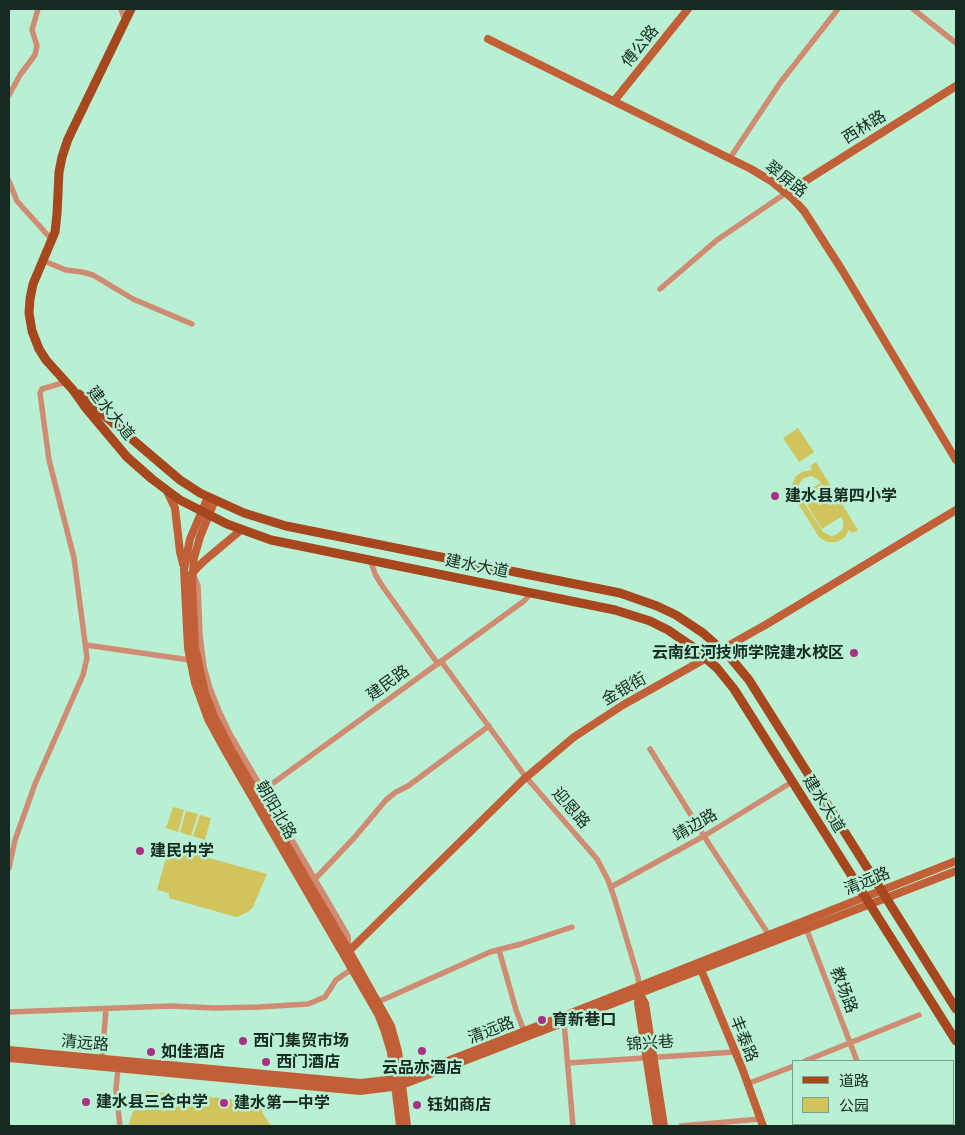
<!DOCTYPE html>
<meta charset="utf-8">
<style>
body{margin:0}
#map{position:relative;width:965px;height:1135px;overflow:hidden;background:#b9f0d3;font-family:Lato,"Noto Sans SC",sans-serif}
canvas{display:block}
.frame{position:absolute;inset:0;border:10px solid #152a20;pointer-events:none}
.legend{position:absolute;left:792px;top:1060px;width:162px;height:65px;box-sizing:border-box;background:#b9f0d3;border:1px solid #77a18b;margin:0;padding:6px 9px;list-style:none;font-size:15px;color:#152a20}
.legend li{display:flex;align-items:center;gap:10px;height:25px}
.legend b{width:25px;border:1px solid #77a18b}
</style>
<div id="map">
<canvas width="965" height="1135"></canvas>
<div class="frame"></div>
<ul class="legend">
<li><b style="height:6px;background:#a7471d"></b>道路</li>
<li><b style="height:14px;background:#d1c45d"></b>公园</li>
</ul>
</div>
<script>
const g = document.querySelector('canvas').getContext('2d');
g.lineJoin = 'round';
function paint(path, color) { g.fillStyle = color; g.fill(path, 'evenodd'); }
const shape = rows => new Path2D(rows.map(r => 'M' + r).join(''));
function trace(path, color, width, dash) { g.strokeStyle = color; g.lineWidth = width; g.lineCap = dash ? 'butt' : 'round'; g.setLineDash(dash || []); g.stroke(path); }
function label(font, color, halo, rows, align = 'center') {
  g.font = font + ' Lato,"Noto Sans SC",sans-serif'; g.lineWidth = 5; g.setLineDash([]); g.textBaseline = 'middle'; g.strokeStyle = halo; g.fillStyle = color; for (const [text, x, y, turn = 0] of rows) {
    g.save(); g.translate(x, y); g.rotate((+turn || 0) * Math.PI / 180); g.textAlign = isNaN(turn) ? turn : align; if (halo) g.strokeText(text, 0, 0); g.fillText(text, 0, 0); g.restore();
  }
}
paint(shape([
 [798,428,814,452,799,462,783,438],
 [816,462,858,530,852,533,849,530,845,537,837,542,827,542,819,537,792,494,791,487,796,476,802,472,812,470,810,466],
 [811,476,819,480,843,520,843,529,836,535,831,536,823,532,798,493,798,487,800,482,804,478],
 [820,483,841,517,822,529,801,495],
 [173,807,184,810,178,832,166,828],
 [186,811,198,814,191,836,180,832],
 [200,815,211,818,205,840,193,836],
 [169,847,267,874,253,907,248,912,236,917,169,898,169,893,157,890],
 [146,1091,263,1102,262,1112,271,1126,128,1126,133,1111,144,1101]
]), '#d1c45d');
trace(shape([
 [121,9,125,20],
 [913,9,956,43],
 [9,95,20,75,35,55,37,46,32,30,38,9],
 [730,158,780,83,838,9],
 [9,181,17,201,52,240],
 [44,261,66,270,82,272,93,275,133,299,192,324],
 [660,289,717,240,786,193],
 [370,559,375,574,381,584,438,664],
 [194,576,198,586,200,635,204,667,210,688,219,711,230,734,348,936,349,949],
 [86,645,190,660],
 [441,661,525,776,597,859,608,880,614,897,638,977,639,988],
 [650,749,709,844,769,935],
 [258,794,524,601,532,592],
 [9,868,15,840,35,784,83,675,87,658,74,558,49,460,40,393,42,389,66,382],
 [315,879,354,838,386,800,396,792,408,786,489,726],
 [611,887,704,836,792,782],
 [806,928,857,1061],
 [499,950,516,1010,524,1031],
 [378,1002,490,952,521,944,572,927],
 [9,1012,170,1006,215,1008,259,1007,308,1004,325,997,336,980,352,969],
 [564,1022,573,1126],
 [102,1059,106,1009],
 [805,1061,919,1015],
 [568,1063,735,1052],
 [118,1068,116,1089,120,1126],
 [747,1084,794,1066],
 [882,1124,883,1126],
 [681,1126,760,1119],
 [857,1126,864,1124]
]), '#d08c72', 5.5);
trace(shape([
 [488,39,751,169,771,181,793,199,804,211,842,270,956,460],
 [614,101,688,9],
 [786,193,956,86],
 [167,491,175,508,180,552,183,564],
 [208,497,190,539,184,569,188,648,195,683,208,719,226,752,378,1014,384,1029,391,1052,400,1126],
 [215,500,200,537,194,558,192,584,195,647,205,693,214,716,231,749,349,951,391,1026,398,1051,407,1126],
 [192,573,204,561,241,530],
 [349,951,523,780,574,737,623,705,767,624,956,510],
 [699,965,742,1068,763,1126],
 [639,993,645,1003,664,1126],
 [639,995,638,1003,657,1126],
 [9,1050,361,1083,395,1079,414,1074,594,1004,956,861],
 [9,1058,360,1091,392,1087,407,1083,956,871]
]), '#c15f36', 8);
trace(shape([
 [131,9,68,139,62,157,59,172,57,214,55,232,33,284,30,299,29,313,32,331,39,349,46,360,73,390,85,407,127,457,152,479,180,500,227,524,271,540,615,610,650,621,668,630,693,647,717,668,734,689,956,1041],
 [79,394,180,480,200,493,244,513,286,526,620,593,657,606,676,615,703,633,729,656,749,680,956,1009]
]), '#a7471d', 9);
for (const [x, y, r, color] of [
 [775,496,5,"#a93085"],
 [854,653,5,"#a93085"],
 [140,851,5,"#a93085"],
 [542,1020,5,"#a93085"],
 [243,1041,5,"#a93085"],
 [422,1051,5,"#a93085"],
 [151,1052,5,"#a93085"],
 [266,1062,5,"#a93085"],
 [86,1102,5,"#a93085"],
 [224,1103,5,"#a93085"],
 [417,1105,5,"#a93085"]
]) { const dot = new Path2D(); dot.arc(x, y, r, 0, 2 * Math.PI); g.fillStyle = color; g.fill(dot); trace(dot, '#b9f0d3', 2); }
label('16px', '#152a20', '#b9f0d3', [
 ["傅公路",640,46,-51],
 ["西林路",864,127,-32],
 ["翠屏路",786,179,38],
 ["建水大道",111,413,51],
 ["建水大道",477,566,11],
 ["建民路",388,683,-36],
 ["金银街",624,689,-30],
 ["建水大道",824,804,58],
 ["迎恩路",571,808,49],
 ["朝阳北路",276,810,60],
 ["靖边路",695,825,-30],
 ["清远路",867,881,-22],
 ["教场路",844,990,69],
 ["清远路",491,1030,-21],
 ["丰泰路",744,1039,68],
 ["清远路",85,1043,5],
 ["锦兴巷",650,1043,-4]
]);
label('bold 16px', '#152a20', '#b9f0d3', [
 ["建水县第四小学",785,496],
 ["云南红河技师学院建水校区",844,653,"right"],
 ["建民中学",150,851],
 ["育新巷口",552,1020],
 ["西门集贸市场",253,1041],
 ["如佳酒店",161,1052],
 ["西门酒店",276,1062],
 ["云品亦酒店",422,1068,"center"],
 ["建水县三合中学",96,1102],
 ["建水第一中学",234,1103],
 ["钰如商店",427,1105]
], 'left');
</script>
